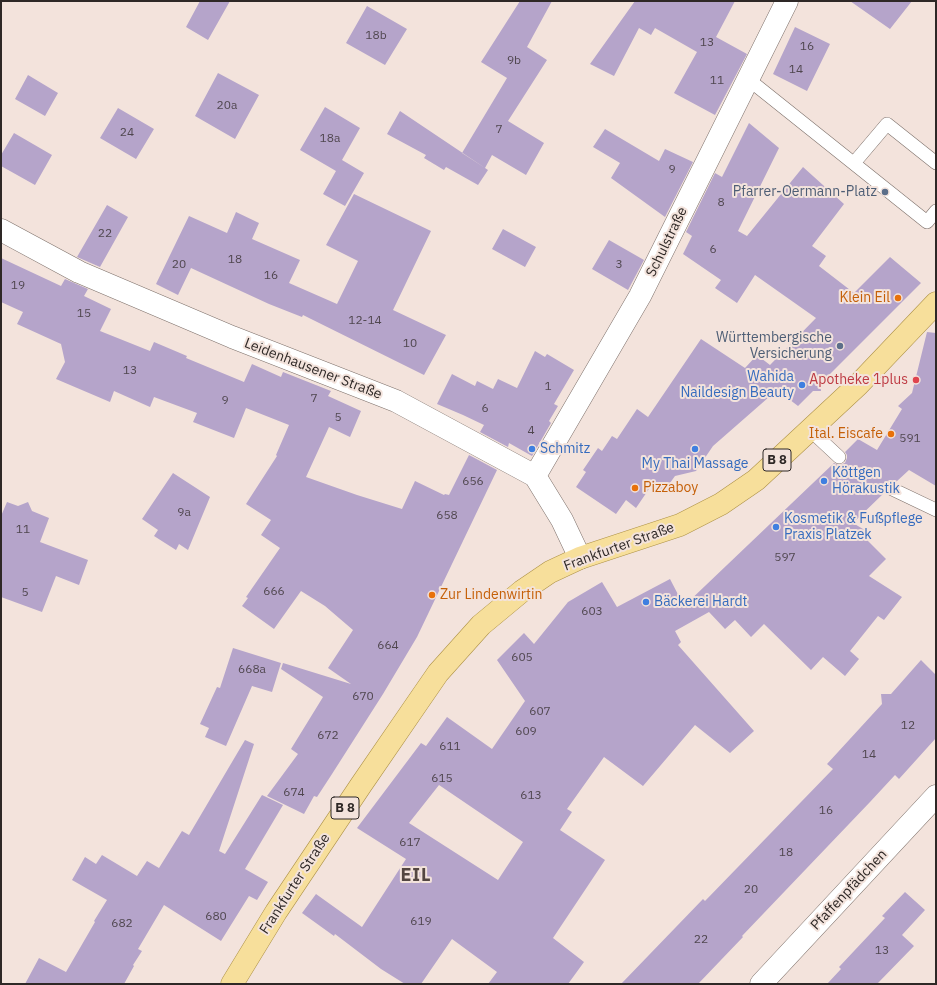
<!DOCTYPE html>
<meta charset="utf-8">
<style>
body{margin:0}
#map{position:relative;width:937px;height:985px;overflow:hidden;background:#f3e3dc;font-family:"IBM Plex Sans",sans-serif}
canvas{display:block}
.frame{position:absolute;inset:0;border:2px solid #2e2826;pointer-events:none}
</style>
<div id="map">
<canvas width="937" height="985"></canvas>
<div class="frame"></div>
</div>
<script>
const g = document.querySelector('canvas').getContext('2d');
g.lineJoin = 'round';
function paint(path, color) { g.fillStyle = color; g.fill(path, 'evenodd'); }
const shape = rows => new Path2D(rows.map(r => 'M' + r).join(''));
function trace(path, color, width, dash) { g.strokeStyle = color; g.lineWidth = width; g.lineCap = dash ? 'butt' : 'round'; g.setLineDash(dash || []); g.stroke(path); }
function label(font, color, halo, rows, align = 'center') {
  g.font = font + ' "IBM Plex Sans",sans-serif'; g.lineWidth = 4; g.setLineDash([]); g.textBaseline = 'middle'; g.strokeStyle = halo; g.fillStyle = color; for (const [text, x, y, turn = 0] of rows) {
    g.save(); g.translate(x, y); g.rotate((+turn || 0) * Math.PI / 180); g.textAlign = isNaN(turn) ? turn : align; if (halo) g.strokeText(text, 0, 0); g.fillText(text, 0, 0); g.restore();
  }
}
paint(shape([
 [200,1,230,1,208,40,186,27],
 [520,1,552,1,527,47,547,60,508,121,544,143,526,175,492,155,485,168,462,153,507,78,481,62],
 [635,1,735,1,716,37,747,54,715,115,674,93,697,52,655,28,651,35,639,28,614,76,590,64],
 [850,1,912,1,890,29],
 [367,6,407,29,385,65,346,43],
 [795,27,830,44,807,91,773,74],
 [218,73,259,95,235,139,195,116],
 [28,75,58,93,45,116,15,99],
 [325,107,360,128,342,160,364,173,345,206,323,194,336,171,300,150],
 [118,108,154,129,136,159,100,138],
 [400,111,488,170,478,185,446,167,444,170,424,158,426,155,387,134],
 [749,123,779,148,738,231,747,236,803,167,844,204,812,246,826,256,819,266,854,293,890,257,921,283,820,384,821,391,813,391,798,406,777,390,713,446,696,471,675,476,662,494,651,486,636,508,626,500,616,514,576,487,586,472,583,470,598,448,602,451,612,436,617,439,637,409,648,417,701,339,745,368,757,355,770,365,816,318,755,275,737,303,715,288,721,280,683,254,692,236,686,232,715,173,722,177],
 [605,129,659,161,665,149,693,162,665,217,611,178,620,163,593,147],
 [14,133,52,155,35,185,1,166,1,155],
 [354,194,431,231,393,310,446,335,424,375,303,315,302,317,269,304,191,268,178,295,156,284,189,216,227,233,236,212,259,223,252,239,300,260,289,283,337,304,358,261,326,245],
 [107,205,128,217,100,267,77,257],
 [503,229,536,247,525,267,492,249],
 [609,240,644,260,628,290,592,269],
 [1,258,61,286,65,279,88,289,84,296,111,309,100,331,150,351,154,342,187,356,186,358,244,382,252,364,281,377,283,372,331,391,328,396,361,411,350,437,329,427,306,477,357,495,402,509,415,481,444,495,445,494,449,495,469,455,497,470,417,637,383,694,332,774,317,797,314,796,304,814,267,796,298,754,291,749,323,697,281,669,283,663,351,684,328,668,353,630,325,606,301,591,274,629,242,606,248,598,246,597,280,548,261,535,271,520,246,504,277,456,276,455,289,425,246,408,234,438,193,422,197,413,154,397,150,407,114,391,110,402,56,379,65,362,61,344,17,324,23,312,1,302],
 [927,332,936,333,936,486,909,470,896,482,890,480,885,482,883,485,882,488,884,493,853,523,868,532,864,537,886,559,869,576,902,597,884,620,878,616,850,651,859,659,845,676,823,657,811,670,764,624,751,637,735,620,725,629,709,612,675,631,681,642,678,645,754,731,730,753,695,725,643,786,604,757,567,809,572,812,560,830,605,860,553,938,584,962,568,984,488,984,497,972,452,939,421,984,405,984,381,969,335,934,334,936,302,913,316,894,362,927,406,859,357,828,421,743,426,746,447,717,492,749,525,701,497,660,524,633,534,644,568,602,602,582,617,607,670,579,684,606,834,463,838,465,842,464,845,463,847,458,847,455,845,452,858,439,877,450,902,409,898,406,912,393],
 [439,785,523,842,498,880,409,823],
 [535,351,545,357,547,354,574,370,554,404,558,406,549,421,551,423,532,456,509,443,508,447,480,432,484,425,463,415,437,404,452,374,475,386,477,381,493,389,498,379,517,388],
 [173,473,210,497,188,550,179,544,176,550,154,536,158,530,142,519],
 [7,502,18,506,28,502,32,511,49,518,40,542,88,560,79,585,56,576,42,612,1,597,1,516],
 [233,648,281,663,272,692,252,686,226,746,205,737,209,728,200,724,217,687,220,688],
 [921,660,936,675,936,738,899,779,895,775,870,802,742,936,743,937,698,984,621,984,703,899,705,901,833,769,827,764,882,704,881,694,891,694],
 [245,740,254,744,219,851,225,854,262,795,283,805,245,869,268,882,257,900,249,896,221,941,164,905,138,949,142,951,133,965,134,966,124,984,25,984,39,958,66,972,95,922,94,921,107,900,72,880,85,857,96,864,102,855,137,876,147,861,159,868,182,831,189,835],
 [905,892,925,910,902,935,914,946,877,984,827,984,841,969,839,967,885,918,882,916]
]), '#b5a4ca');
const lane = shape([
 [748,79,927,222,936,211],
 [854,163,887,124,936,163],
 [810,430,839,457],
 [890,488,936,510]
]);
const street = shape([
 [1,230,79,272,232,337,396,401,535,476,562,520,580,558],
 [535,476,640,296,787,1],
 [761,984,936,796]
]);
const primary = shape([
 [232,984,276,912,361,785,418,702,438,673,481,625,522,591,550,572,580,558,680,525,721,504,756,480,858,385,936,303]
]);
trace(lane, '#7d706a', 14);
trace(street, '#7d706a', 23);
trace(primary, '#ad9146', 23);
trace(lane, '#fff', 13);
trace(street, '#fff', 22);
trace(primary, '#f7df9b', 22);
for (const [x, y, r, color] of [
 [885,192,4,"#5c6f8a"],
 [898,298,4,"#e8710a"],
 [840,346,4,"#5c6f8a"],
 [916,380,4,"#e0444e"],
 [802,385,4,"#3f7fe0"],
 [891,434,4,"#e8710a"],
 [532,449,4,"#3f7fe0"],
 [695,449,4,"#3f7fe0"],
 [824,481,4,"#3f7fe0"],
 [635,488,4,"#e8710a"],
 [776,527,4,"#3f7fe0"],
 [432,595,4,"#e8710a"],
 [646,602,4,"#3f7fe0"]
]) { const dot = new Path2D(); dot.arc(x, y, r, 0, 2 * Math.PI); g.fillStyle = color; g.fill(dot); trace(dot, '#f3e3dc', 1.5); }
label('12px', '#50474f', null, [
 ["18b",376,36],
 ["13",707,43],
 ["16",807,47],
 ["9b",514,61],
 ["14",796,70],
 ["11",717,81],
 ["20a",227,106],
 ["7",499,130],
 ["24",127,133],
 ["18a",330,139],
 ["9",672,170],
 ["8",721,203],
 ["22",105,234],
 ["6",713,250],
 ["18",235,260],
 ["20",179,265],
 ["3",619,265],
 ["16",271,276],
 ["19",18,286],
 ["15",84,314],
 ["12-14",365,321],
 ["10",410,344],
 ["13",130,371],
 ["1",548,387],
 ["7",314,399],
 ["9",225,401],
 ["6",485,409],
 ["5",338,418],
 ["4",531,431],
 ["591",910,439],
 ["656",473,482],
 ["9a",184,513],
 ["658",447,516],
 ["11",23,530],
 ["597",785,558],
 ["666",274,592],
 ["5",25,593],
 ["603",592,612],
 ["664",388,646],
 ["605",522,658],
 ["668a",252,670],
 ["670",363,697],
 ["607",540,712],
 ["12",908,726],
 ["609",526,732],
 ["672",328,736],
 ["611",450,747],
 ["14",869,755],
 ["615",442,779],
 ["674",294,793],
 ["613",531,796],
 ["16",826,811],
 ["617",410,843],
 ["18",786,853],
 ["20",751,890],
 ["680",216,917],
 ["619",421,922],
 ["682",122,924],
 ["22",701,940],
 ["13",882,951]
]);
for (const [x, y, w] of [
 [777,460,28],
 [345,808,28]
]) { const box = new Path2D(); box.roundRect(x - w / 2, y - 11, w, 22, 3); g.fillStyle = '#f3e3dc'; g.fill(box); trace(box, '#2e2826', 1); }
label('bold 13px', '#2e2826', null, [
 ["B 8",777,460],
 ["B 8",345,808]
]);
label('14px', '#4e5e75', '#f3e3dc', [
 ["Pfarrer-Oermann-Platz",877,192],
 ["Württembergische",832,338],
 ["Versicherung",832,354]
], 'right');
label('14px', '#2e2826', '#f3e3dc', [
 ["Schulstraße",667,242,-64],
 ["Leidenhausener Straße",313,369,21],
 ["Frankfurter Straße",619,547,-20],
 ["Frankfurter Straße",295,884,-57],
 ["Pfaffenpfädchen",849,890,-47]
]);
label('14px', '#c56008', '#f3e3dc', [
 ["Klein Eil",890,298],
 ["Ital. Eiscafe",883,434],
 ["Pizzaboy",643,488,"left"],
 ["Zur Lindenwirtin",440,595,"left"]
], 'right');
label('14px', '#366cbe', '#f3e3dc', [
 ["Wahida",794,377,"right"],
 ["Naildesign Beauty",794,393,"right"],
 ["Schmitz",540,449],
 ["My Thai Massage",695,464,"center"],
 ["Köttgen",832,473],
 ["Hörakustik",832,489],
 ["Kosmetik & Fußpflege",784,519],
 ["Praxis Platzek",784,535],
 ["Bäckerei Hardt",654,602]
], 'left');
label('14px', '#be3a42', '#f3e3dc', [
 ["Apotheke 1plus",908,380]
], 'right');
g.letterSpacing = '1px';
label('bold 18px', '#534641', '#f3e3dc', [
 ["EIL",416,876]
]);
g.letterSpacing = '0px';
</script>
